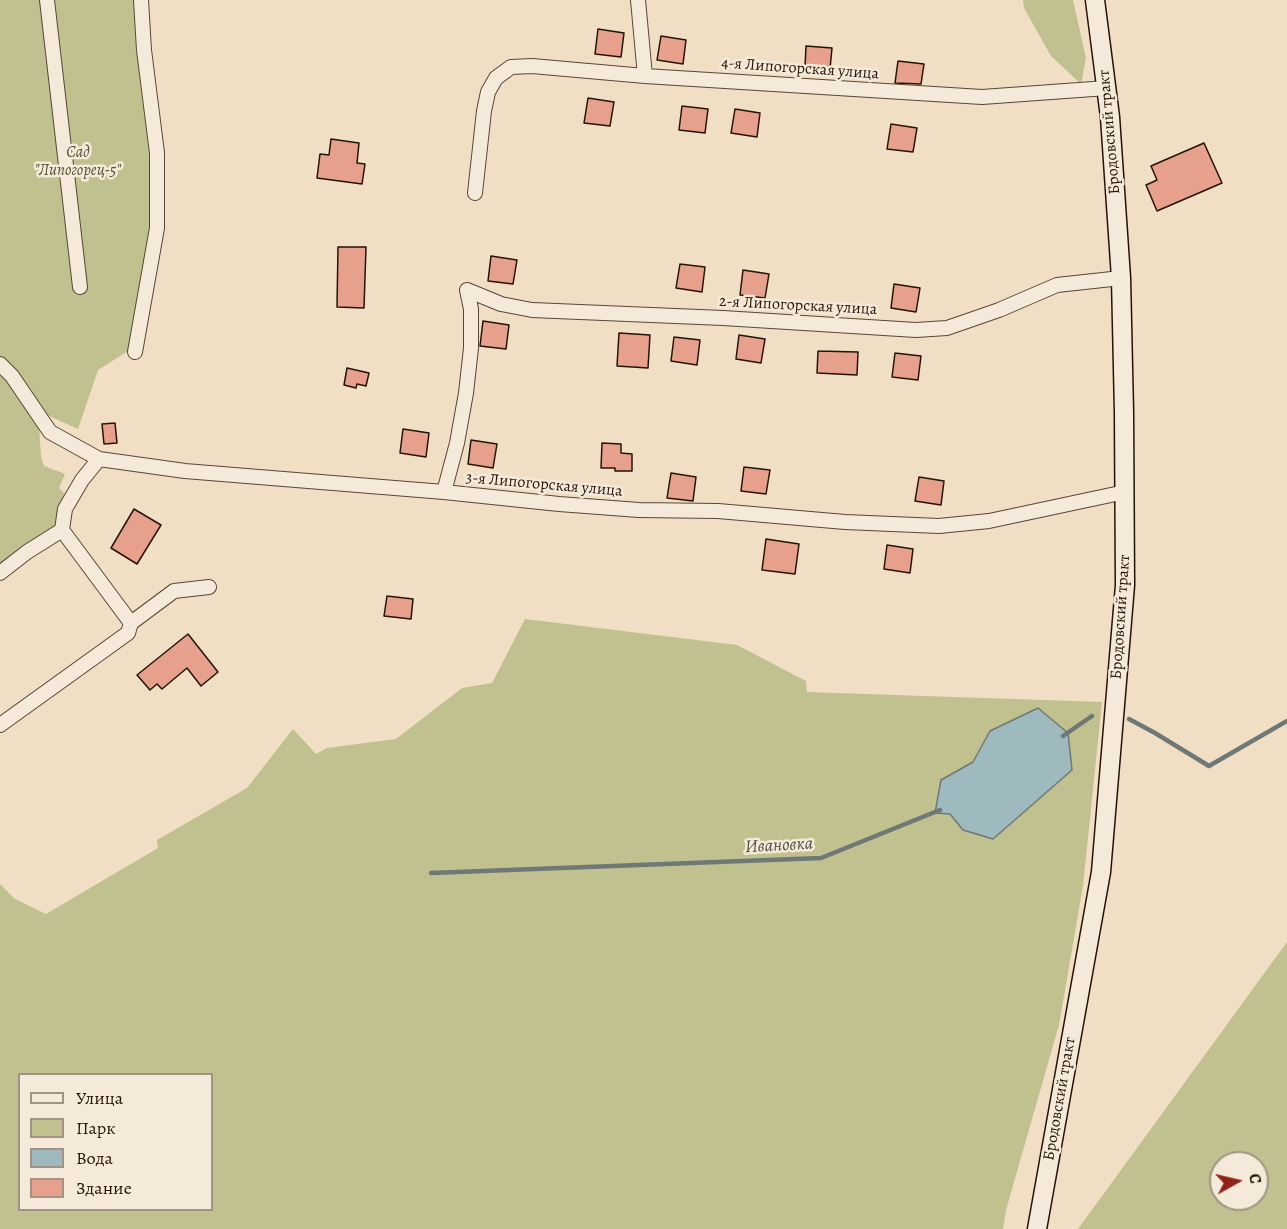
<!DOCTYPE html>
<meta charset="utf-8">
<style>
body{margin:0}
#map{position:relative;width:1287px;height:1229px;overflow:hidden;background:#f0dfc4;font-family:Alegreya,serif}
canvas{display:block}
.legend{position:absolute;left:18px;top:1073px;width:195px;height:138px;box-sizing:border-box;background:#f5ead9;border:2px solid #a19485;margin:0;padding:8px 10px;list-style:none;font-size:18px;color:#241406}
.legend li{display:flex;align-items:center;gap:12px;height:30px}
.legend b{width:30px;border:2px solid #a19485}
.north{position:absolute;left:1209px;top:1151px;width:60px;height:60px;box-sizing:border-box;background:#f5ead9;border:2px solid #a19485;border-radius:50%;rotate:82deg;font-size:16px;font-weight:700;line-height:24px;text-align:center;color:#241406}
.north::after{content:'';display:block;margin:auto;width:21px;height:27px;background:#8f2418;clip-path:polygon(50% 0,100% 100%,50% 72%,0 100%)}
</style>
<div id="map">
<canvas width="1287" height="1229"></canvas>
<ul class="legend">
<li><b style="height:8px;background:#f5ead9"></b>Улица</li>
<li><b style="height:16px;background:#c1c08f"></b>Парк</li>
<li><b style="height:16px;background:#9fbabf"></b>Вода</li>
<li><b style="height:16px;background:#e7a08b"></b>Здание</li>
</ul>
<div class="north">С</div>
</div>
<script>
const g = document.querySelector('canvas').getContext('2d');
g.lineJoin = 'round';
function paint(path, color) { g.fillStyle = color; g.fill(path, 'evenodd'); }
const shape = rows => new Path2D(rows.map(r => 'M' + r).join(''));
function trace(path, color, width, dash) { g.strokeStyle = color; g.lineWidth = width; g.lineCap = dash ? 'butt' : 'round'; g.setLineDash(dash || []); g.stroke(path); }
function label(font, color, halo, rows, align = 'center') {
  g.font = font + ' Alegreya,serif'; g.lineWidth = 5; g.setLineDash([]); g.textBaseline = 'middle'; g.strokeStyle = halo; g.fillStyle = color; for (const [text, x, y, turn = 0] of rows) {
    g.save(); g.translate(x, y); g.rotate((+turn || 0) * Math.PI / 180); g.textAlign = isNaN(turn) ? turn : align; if (halo) g.strokeText(text, 0, 0); g.fillText(text, 0, 0); g.restore();
  }
}
paint(shape([
 [0,0,144,0,157,153,136,346,98,370,78,429,38,411,41,456,44,466,65,474,59,488,65,494,51,536,0,568],
 [1023,0,1073,0,1086,58,1081,84,1051,56,1024,8],
 [525,619,737,645,806,681,807,692,1102,702,1083,886,1059,1025,1006,1210,1003,1229,0,1229,0,884,15,899,46,914,158,848,157,840,247,788,293,729,316,754,327,748,396,739,462,688,492,683],
 [20,1074,212,1074,212,1210,20,1210],
 [1287,942,1287,1229,1078,1229],
 [1221,1163,1257,1163,1257,1199,1221,1199]
]), '#c1c08f');
const water = shape([
 [1038,708,1068,733,1072,770,993,839,963,830,950,814,935,813,941,780,973,762,990,731,1038,708]
]);
paint(water, '#9fbabf');
trace(water, '#6e7875', 1.5);
trace(shape([
 [1129,719,1155,733,1209,766,1287,721],
 [1063,736,1092,716],
 [431,873,821,858,940,810]
]), '#6e7875', 4.5);
const building = shape([
 [598,29,624,33,621,57,595,54,598,29],
 [661,36,686,40,683,64,657,60,661,36],
 [806,46,832,48,830,69,805,67,806,46],
 [898,61,924,64,921,84,895,83,898,61],
 [588,98,614,102,610,126,584,123,588,98],
 [682,106,708,109,705,133,679,130,682,106],
 [735,109,760,113,757,137,731,133,735,109],
 [891,124,917,128,913,152,887,149,891,124],
 [331,139,359,143,357,163,365,164,362,184,317,178,320,154,329,155,331,139],
 [1204,143,1222,183,1157,211,1146,185,1157,180,1151,166,1204,143],
 [338,247,366,247,364,308,337,307,338,247],
 [491,256,517,260,513,284,488,281,491,256],
 [680,264,705,267,702,292,676,288,680,264],
 [743,270,769,274,765,298,740,295,743,270],
 [894,284,920,288,916,312,891,308,894,284],
 [483,321,509,325,506,349,480,346,483,321],
 [619,333,650,335,648,368,617,366,619,333],
 [739,335,765,339,761,363,736,359,739,335],
 [674,337,700,340,697,365,671,361,674,337],
 [818,351,858,352,857,375,817,373,818,351],
 [895,353,921,356,918,380,892,377,895,353],
 [347,368,369,373,366,386,357,384,356,388,344,385,347,368],
 [115,423,117,443,104,444,102,424,115,423],
 [403,429,429,433,426,457,400,453,403,429],
 [471,440,497,444,493,468,468,464,471,440],
 [602,443,621,444,621,453,632,454,632,471,615,471,615,468,601,468,602,443],
 [744,467,770,470,766,494,741,491,744,467],
 [671,473,696,477,693,501,667,498,671,473],
 [919,477,944,481,941,505,915,501,919,477],
 [134,509,161,525,137,564,111,548,134,509],
 [766,539,799,544,795,574,762,570,766,539],
 [887,545,913,549,910,573,884,569,887,545],
 [387,596,413,599,411,619,384,616,387,596],
 [188,634,218,672,201,686,187,668,162,689,157,684,150,690,137,675,188,634]
]);
paint(building, '#e7a08b');
trace(building, '#241406', 1.5);
const street = shape([
 [47,0,80,287],
 [638,0,645,76],
 [475,193,484,111,488,92,496,78,511,67,532,66,645,76,982,97,1107,88],
 [467,290,501,304,532,310,723,318,916,330,947,328,999,310,1057,285,1121,278],
 [135,352,157,228,157,153,144,50,141,0],
 [0,364,12,376,50,432,99,459,185,471,444,492,559,504,639,510,718,511,845,522,939,526,989,521,1125,492],
 [99,459,82,480,65,509,62,530,131,623],
 [444,492,457,443,466,393,471,348,471,309,467,290],
 [0,573,27,552,62,530],
 [0,725,128,633,131,623,174,591,209,587]
]);
const secondary = shape([
 [1037,1229,1101,872,1125,585,1124,413,1121,278,1110,117,1095,0]
]);
trace(street, '#574736', 16);
trace(secondary, '#241406', 21);
trace(street, '#f5ead9', 14);
trace(secondary, '#f5ead9', 18);
label('16px', '#241406', '#f5ead9', [
 ["4-я Липогорская улица",800,69,4],
 ["Бродовский тракт",1110,132,-95],
 ["2-я Липогорская улица",798,306,3],
 ["3-я Липогорская улица",544,485,5],
 ["Бродовский тракт",1121,617,-86],
 ["Бродовский тракт",1060,1099,-80]
]);
label('italic 16px', '#5b5036', '#f5ead9', [
 ["Сад",78,153],
 ["\"Липогорец-5\"",78,171]
]);
label('italic 18px', '#4f4e47', '#f5ead9', [
 ["Ивановка",779,846,-3]
]);
</script>
